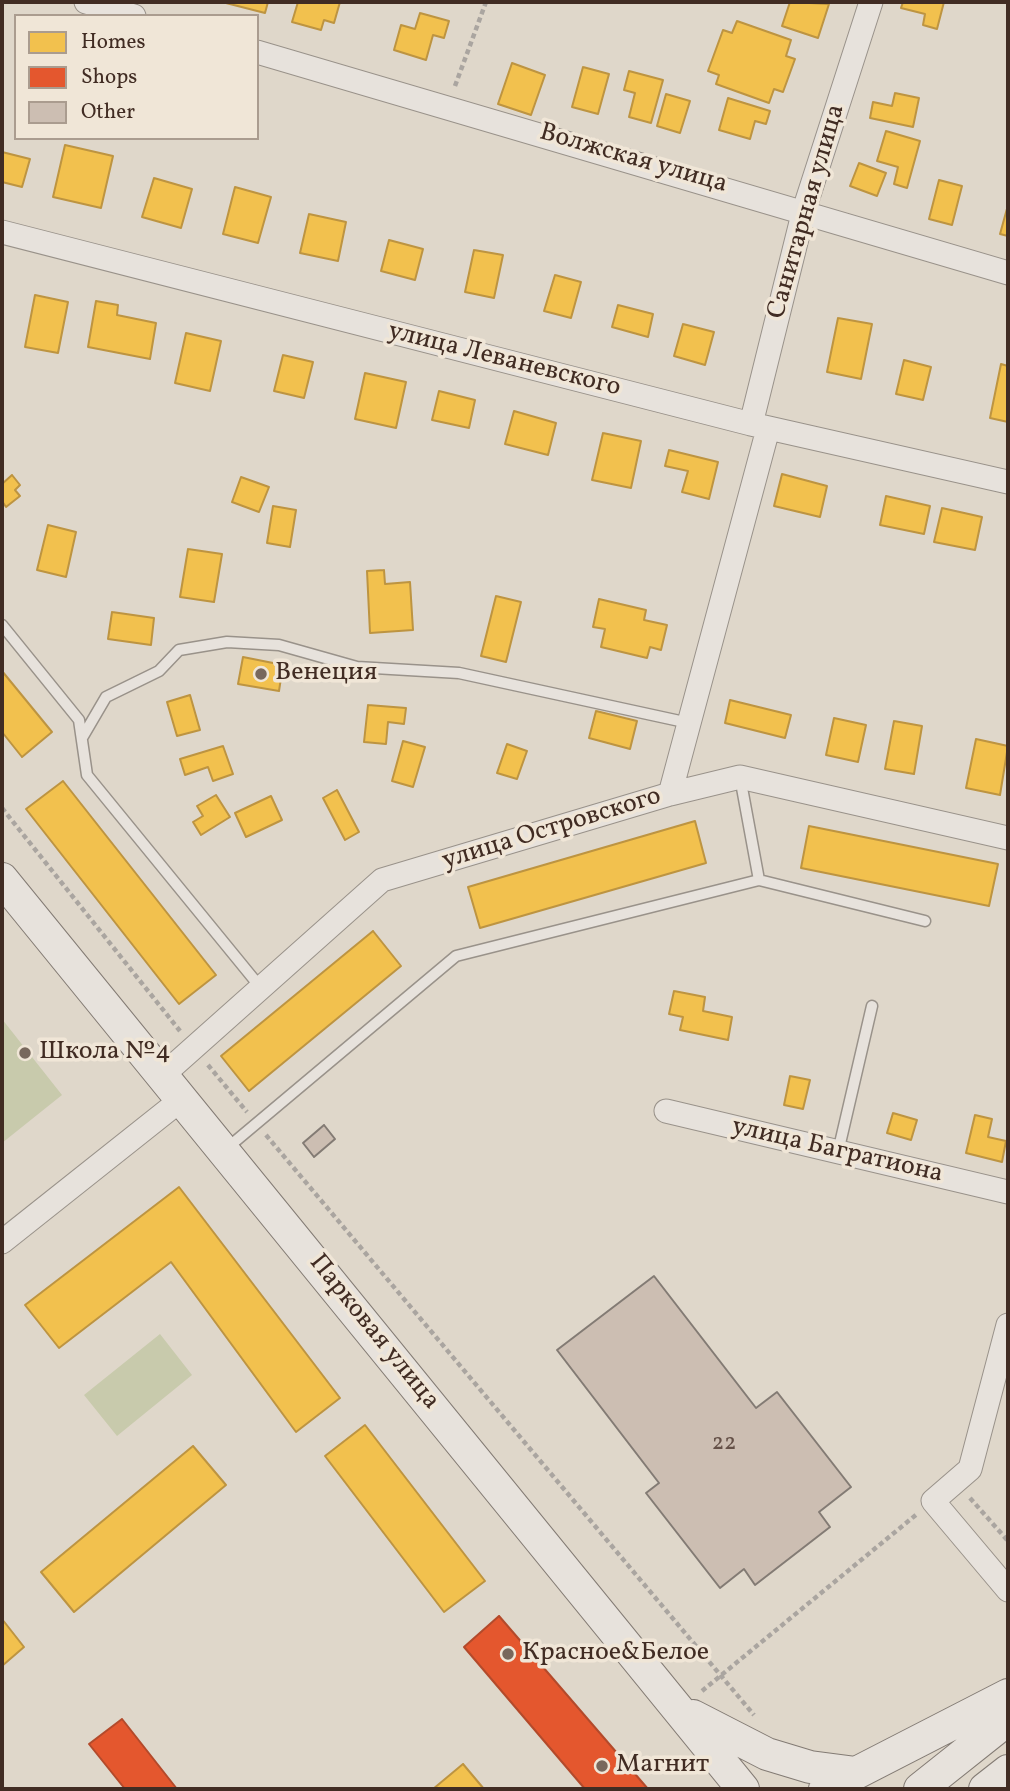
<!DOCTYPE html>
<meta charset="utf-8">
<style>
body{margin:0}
#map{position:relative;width:1010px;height:1791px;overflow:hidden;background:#dfd7ca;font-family:Vollkorn,serif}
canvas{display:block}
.frame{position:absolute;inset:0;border:4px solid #412c23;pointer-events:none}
.legend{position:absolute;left:14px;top:14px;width:245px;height:126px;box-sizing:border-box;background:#f0e6d7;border:2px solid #aa9c8f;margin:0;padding:9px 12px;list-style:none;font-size:21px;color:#412c23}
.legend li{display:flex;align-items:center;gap:14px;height:35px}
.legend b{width:35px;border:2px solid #aa9c8f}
</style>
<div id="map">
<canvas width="1010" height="1791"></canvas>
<div class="frame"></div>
<ul class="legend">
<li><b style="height:19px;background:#f2c14e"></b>Homes</li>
<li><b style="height:19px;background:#e4572e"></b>Shops</li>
<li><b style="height:19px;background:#ccbeb2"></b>Other</li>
</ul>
</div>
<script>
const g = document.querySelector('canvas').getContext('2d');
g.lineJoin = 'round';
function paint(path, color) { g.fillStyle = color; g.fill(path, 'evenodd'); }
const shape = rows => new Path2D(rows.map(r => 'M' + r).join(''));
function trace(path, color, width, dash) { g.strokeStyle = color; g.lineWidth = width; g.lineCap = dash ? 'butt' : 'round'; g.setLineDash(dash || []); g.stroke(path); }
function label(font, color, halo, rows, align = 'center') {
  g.font = font + ' Vollkorn,serif'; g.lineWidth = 7; g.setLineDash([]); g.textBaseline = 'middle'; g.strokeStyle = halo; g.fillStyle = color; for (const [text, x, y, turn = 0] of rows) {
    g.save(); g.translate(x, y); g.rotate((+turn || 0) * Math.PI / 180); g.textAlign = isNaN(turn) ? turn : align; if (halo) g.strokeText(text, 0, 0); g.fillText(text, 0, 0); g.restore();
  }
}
paint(shape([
 [2,1019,62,1095,2,1143],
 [160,1334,192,1375,117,1436,84,1395]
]), '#c8caac');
const homes = shape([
 [222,2,268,2,265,13,222,2],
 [298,2,340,2,334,23,324,20,321,30,292,22,298,2],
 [790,2,829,4,818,38,782,26,790,2],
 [903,2,944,2,937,29,923,25,925,14,901,8,903,2],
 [420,13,449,21,444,38,433,35,426,60,394,50,401,25,415,29,420,13],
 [737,21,791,40,786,56,795,59,783,92,774,89,769,103,716,84,719,75,708,71,723,30,732,33,737,21],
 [512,63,545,75,531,115,498,104,512,63],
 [583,67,609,74,598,114,572,107,583,67],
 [629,71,663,80,651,123,629,117,635,93,624,90,629,71],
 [895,93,919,98,913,127,870,118,873,102,892,106,895,93],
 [666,94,690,101,680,133,657,126,666,94],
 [728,98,770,111,766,124,755,121,750,139,719,130,728,98],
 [886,131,920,141,907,188,894,184,898,167,877,161,886,131],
 [65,145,113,156,101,208,53,197,65,145],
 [2,152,30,159,22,187,2,182,2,152],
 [859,163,886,173,877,196,850,186,859,163],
 [154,178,192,189,181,228,142,217,154,178],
 [939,180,962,186,952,225,929,219,939,180],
 [235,187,271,197,258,243,223,234,235,187],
 [1008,205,1008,236,1000,234,1008,205],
 [309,214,346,222,338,261,300,253,309,214],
 [389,240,423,249,415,280,381,271,389,240],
 [474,250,503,255,494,298,465,292,474,250],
 [555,275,581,282,571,318,544,311,555,275],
 [35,295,68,302,58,353,25,347,35,295],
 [96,301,118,305,117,315,156,323,150,359,88,347,96,301],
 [618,305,653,314,648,337,612,327,618,305],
 [838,318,872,324,861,379,827,372,838,318],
 [683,324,714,332,705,365,674,356,683,324],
 [186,333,221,341,210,391,175,383,186,333],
 [283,355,313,362,304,398,274,391,283,355],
 [904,360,931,367,923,400,896,394,904,360],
 [1001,364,1008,366,1008,422,990,418,1001,364],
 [365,373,406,382,396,428,355,419,365,373],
 [439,391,475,400,469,428,432,420,439,391],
 [514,411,556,423,548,455,505,444,514,411],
 [603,433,641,441,631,488,592,480,603,433],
 [669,450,718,462,709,499,682,492,688,471,665,466,669,450],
 [782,474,827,486,820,517,774,506,782,474],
 [12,475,20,485,15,490,20,496,6,507,2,501,2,484,12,475],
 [241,477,269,487,259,512,232,502,241,477],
 [886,496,930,506,924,534,880,525,886,496],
 [273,506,296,510,290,547,267,543,273,506],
 [942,508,982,517,975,550,934,542,942,508],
 [48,525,76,532,66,577,37,570,48,525],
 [188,549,222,554,214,602,180,597,188,549],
 [384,570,385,584,410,582,413,630,370,633,367,571,384,570],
 [496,596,521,602,506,662,481,656,496,596],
 [599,599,646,610,644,620,667,625,661,650,650,647,647,658,601,647,605,629,593,627,599,599],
 [112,612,154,618,151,645,108,639,112,612],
 [243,657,283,665,279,691,238,684,243,657],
 [2,671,52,732,22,757,2,732,2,671],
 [190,695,200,730,177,736,167,702,190,695],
 [730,700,791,715,785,738,725,723,730,700],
 [368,705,406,708,404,724,388,722,386,744,364,742,368,705],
 [596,711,637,721,630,749,589,738,596,711],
 [834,718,866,725,858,762,826,755,834,718],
 [894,721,922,726,914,774,885,769,894,721],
 [976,739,1008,746,1000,795,966,788,976,739],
 [403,741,425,747,413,787,392,781,403,741],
 [507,744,527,751,517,779,497,773,507,744],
 [223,746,233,774,213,781,208,767,185,775,180,759,223,746],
 [63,781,216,975,179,1004,26,809,63,781],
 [337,790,359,832,345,840,323,798,337,790],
 [216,795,230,817,201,835,193,822,203,816,197,806,216,795],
 [271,796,282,820,246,837,235,813,271,796],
 [695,821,706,863,480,928,468,887,695,821],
 [809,826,998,864,989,906,801,868,809,826],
 [373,931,401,966,249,1091,221,1056,373,931],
 [674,991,705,997,703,1011,732,1017,728,1040,680,1030,683,1017,669,1014,674,991],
 [790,1076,810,1080,803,1109,784,1105,790,1076],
 [893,1113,917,1120,911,1140,887,1133,893,1113],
 [975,1115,992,1119,988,1137,1006,1141,1002,1162,966,1153,975,1115],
 [179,1187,340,1398,296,1432,171,1262,59,1348,25,1305,179,1187],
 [365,1425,485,1581,444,1612,325,1456,365,1425],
 [193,1446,226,1485,74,1612,41,1572,193,1446],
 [2,1619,24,1647,2,1666,2,1619],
 [463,1764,484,1789,433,1789,463,1764]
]);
paint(homes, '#f2c14e');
trace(homes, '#bd9441', 2);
const shops = shape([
 [499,1616,648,1789,585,1789,464,1647,499,1616],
 [122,1719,177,1789,125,1789,89,1744,122,1719]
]);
paint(shops, '#e4572e');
trace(shops, '#b34a2b', 2);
const building = shape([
 [324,1125,335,1139,314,1157,303,1143,324,1125],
 [654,1276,756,1408,777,1392,851,1487,819,1512,830,1527,755,1585,744,1569,720,1588,646,1493,659,1483,557,1350,654,1276]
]);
paint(building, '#ccbeb2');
trace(building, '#837b74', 2);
const lane = shape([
 [2,625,79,720,87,775,261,988],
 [82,738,106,697,159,671,179,650,227,642,279,645,357,667,459,673,689,723],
 [740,777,759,880],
 [226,1149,456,956,759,880,925,921],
 [838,1152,872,1006]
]);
const street = shape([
 [86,2,134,16],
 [257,52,1008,273],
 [2,232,751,424,1008,482],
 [751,424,804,210,871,2],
 [670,794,768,429],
 [163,1075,382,880,670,794,740,777,1008,838],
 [666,1111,1008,1192],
 [2,1242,182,1099],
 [1008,1325,970,1469,933,1501,1008,1590]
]);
const secondary = shape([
 [2,879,743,1789],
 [693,1716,767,1754,810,1767,856,1773],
 [825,1789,1008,1695],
 [920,1789,1008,1719],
 [985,1789,1008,1771]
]);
trace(lane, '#99928a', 13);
trace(street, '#99928a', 25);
trace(secondary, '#837b74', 34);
trace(shape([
 [455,86,486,2],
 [2,808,180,1031],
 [208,1065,247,1112],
 [266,1135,754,1715],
 [970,1498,1008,1541],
 [702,1691,917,1514]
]), '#aaa5a0', 4.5, [5, 3.5]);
trace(lane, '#e7e2dc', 10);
trace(street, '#e7e2dc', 23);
trace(secondary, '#e7e2dc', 32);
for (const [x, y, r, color] of [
 [261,674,7,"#78685d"],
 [25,1053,7,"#78685d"],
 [508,1654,7,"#78685d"],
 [602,1766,7,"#78685d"]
]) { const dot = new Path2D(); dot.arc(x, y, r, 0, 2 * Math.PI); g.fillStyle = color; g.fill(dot); trace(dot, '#f0e6d7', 2.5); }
label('23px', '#645047', null, [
 ["22",724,1445]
]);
label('26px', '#412c23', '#f0e6d7', [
 ["Волжская улица",633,160,16],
 ["Санитарная улица",808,212,-74],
 ["улица Леваневского",504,361,14],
 ["улица Островского",552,830,-17],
 ["улица Багратиона",837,1152,13],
 ["Парковая улица",373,1333,51]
]);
label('26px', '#412c23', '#f0e6d7', [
 ["Венеция",275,674],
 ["Школа №4",39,1053],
 ["Красное&Белое",522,1654],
 ["Магнит",616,1766]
], 'left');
</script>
